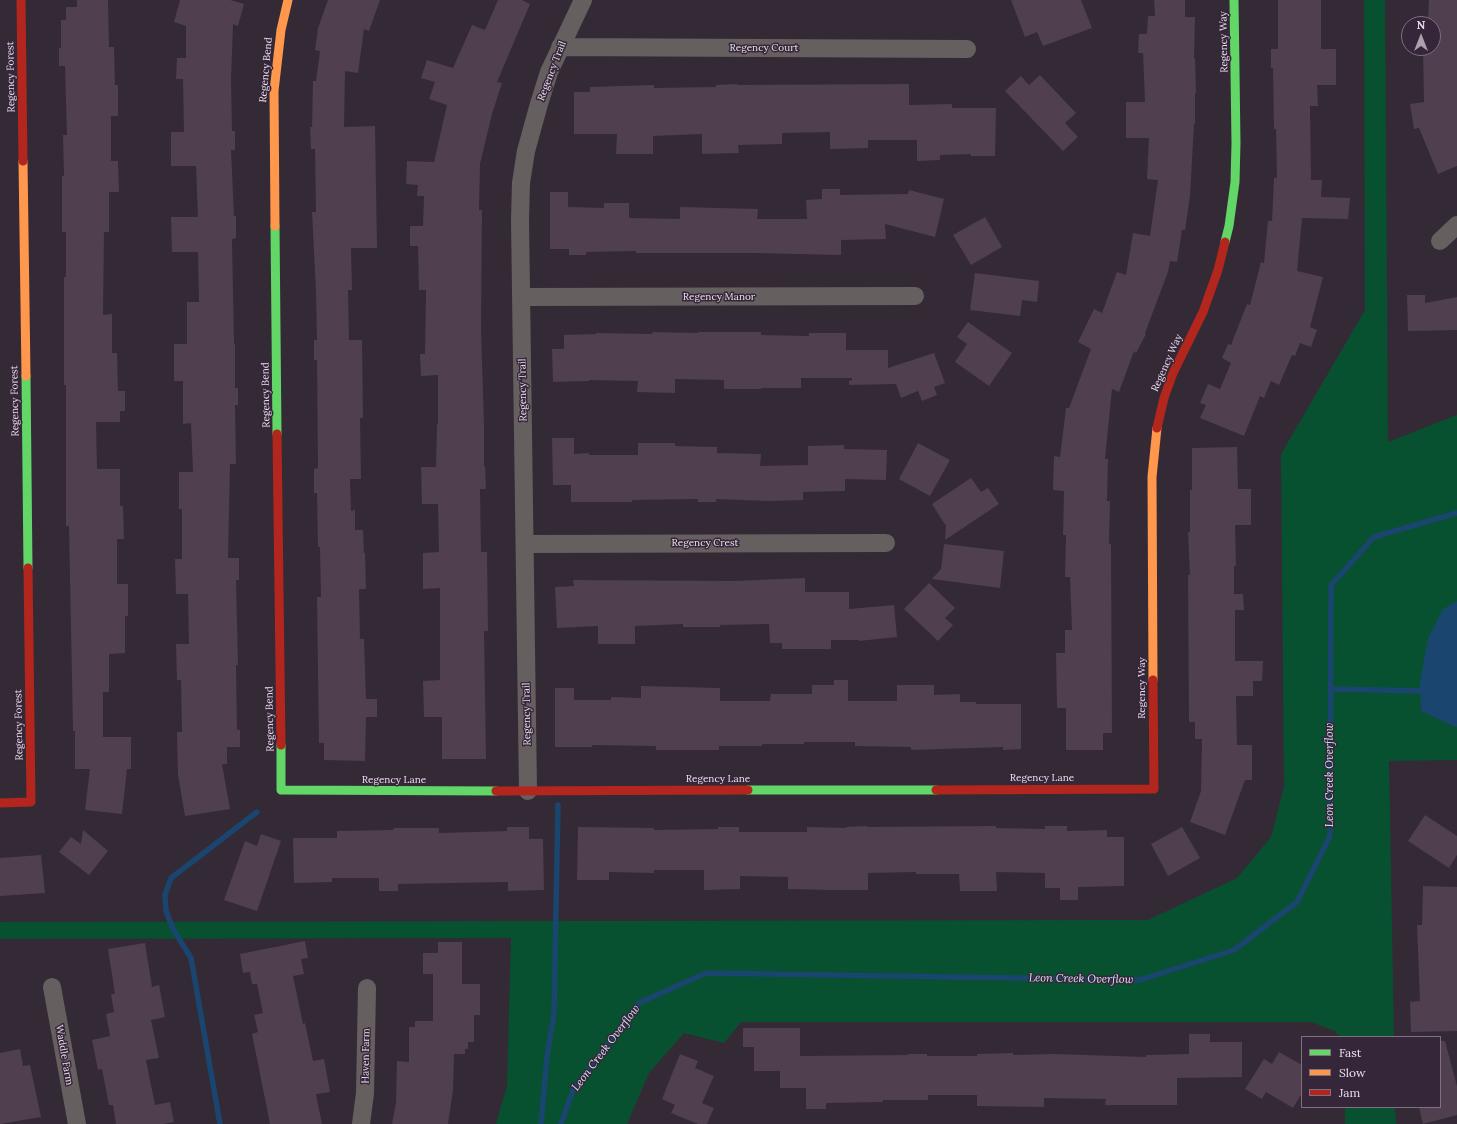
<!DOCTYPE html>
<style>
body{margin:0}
#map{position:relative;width:1457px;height:1124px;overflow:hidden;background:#332a35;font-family:Lora,serif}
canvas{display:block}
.legend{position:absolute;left:1301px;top:1036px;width:140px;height:72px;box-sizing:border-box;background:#362639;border:1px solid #7e7081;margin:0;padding:5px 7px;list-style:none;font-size:12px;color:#ebe0ed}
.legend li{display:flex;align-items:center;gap:8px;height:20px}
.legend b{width:20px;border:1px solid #7e7081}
.north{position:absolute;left:1401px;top:16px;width:40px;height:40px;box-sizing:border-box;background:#362639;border:1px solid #7e7081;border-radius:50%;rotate:0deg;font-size:11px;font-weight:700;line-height:16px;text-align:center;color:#ebe0ed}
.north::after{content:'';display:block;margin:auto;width:14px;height:18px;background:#aba0ad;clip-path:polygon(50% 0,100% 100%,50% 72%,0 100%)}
</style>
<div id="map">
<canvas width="1457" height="1124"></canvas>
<ul class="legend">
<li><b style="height:5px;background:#63d668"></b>Fast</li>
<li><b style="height:5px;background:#ff974d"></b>Slow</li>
<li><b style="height:5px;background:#b3261e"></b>Jam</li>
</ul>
<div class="north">N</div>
</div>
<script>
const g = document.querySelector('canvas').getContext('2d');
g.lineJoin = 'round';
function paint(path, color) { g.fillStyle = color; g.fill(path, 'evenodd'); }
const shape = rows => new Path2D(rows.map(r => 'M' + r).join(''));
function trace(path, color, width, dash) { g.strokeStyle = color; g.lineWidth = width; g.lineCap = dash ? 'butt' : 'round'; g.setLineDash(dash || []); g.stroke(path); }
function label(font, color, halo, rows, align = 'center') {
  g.font = font + ' Lora,serif'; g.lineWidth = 3; g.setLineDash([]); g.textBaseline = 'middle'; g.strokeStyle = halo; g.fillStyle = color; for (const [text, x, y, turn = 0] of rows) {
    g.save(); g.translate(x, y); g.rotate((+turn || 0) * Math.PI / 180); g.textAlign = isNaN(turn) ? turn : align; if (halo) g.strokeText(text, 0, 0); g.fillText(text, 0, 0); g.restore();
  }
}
paint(shape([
 [1364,0,1385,0,1388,442,1457,415,1457,760,1389,761,1394,1037,1339,1037,1335,1031,1311,1022,741,1022,724,1043,684,1033,649,1073,627,1124,496,1124,507,1086,511,938,0,939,0,922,1148,920,1237,878,1271,837,1284,787,1281,454,1365,310],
 [1345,1107,1395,1107,1396,1124,1345,1124]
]), '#075130');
paint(shape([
 [1457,601,1457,727,1453,726,1421,711,1420,682,1428,639,1443,609]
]), '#1a456f');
trace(shape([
 [1331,689,1427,691],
 [220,1124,191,958,173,929,166,911,165,895,171,878,257,812],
 [541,1124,547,1057,554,1013,558,805],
 [561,1124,573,1090,639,1003,706,973,1140,980,1234,950,1297,902,1330,836,1331,585,1374,537,1457,513]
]), '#1a456f', 5.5);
paint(shape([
 [77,0,108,0,109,47,114,47,115,85,118,85,118,116,111,116,111,161,118,161,119,192,109,192,109,232,104,232,103,315,112,314,112,353,117,353,118,391,125,391,125,411,120,411,120,422,96,422,97,469,120,469,120,506,123,506,124,539,117,539,117,584,128,584,128,616,125,616,125,653,109,654,109,692,103,692,103,737,131,737,131,769,127,769,122,814,85,810,90,769,75,769,75,731,73,731,69,526,66,526,66,385,64,385,64,277,66,277,66,232,62,232,62,176,64,176,63,135,67,135,65,66,59,66,59,48,61,48,61,20,66,20,66,7,77,7],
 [180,0,230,0,244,4,238,26,233,24,231,80,232,131,235,131,235,150,231,150,234,216,236,216,236,238,232,239,234,344,235,344,235,388,238,388,238,405,235,405,236,464,230,464,228,558,239,558,239,580,236,580,238,665,236,665,237,730,240,730,240,747,227,747,227,764,222,764,230,809,185,816,178,775,177,732,182,732,181,680,177,680,176,644,189,644,188,594,176,594,175,559,182,559,182,509,179,509,179,472,193,472,191,423,183,424,183,381,174,381,174,344,187,344,187,302,199,302,198,252,172,252,171,217,198,217,196,166,171,166,171,132,184,132,183,79,176,79,177,58,186,58,186,26,174,22],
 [328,0,380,0,369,31,364,29,358,73,345,71,344,127,375,126,377,248,351,248,352,290,348,290,349,340,362,340,363,418,360,418,361,479,350,479,351,511,355,510,355,530,363,530,364,553,365,553,366,589,359,589,360,639,364,639,366,699,377,699,377,717,366,717,365,761,324,760,324,743,319,743,317,597,321,597,320,547,318,547,317,493,314,493,314,469,318,468,317,360,314,360,314,340,317,340,316,291,312,212,316,212,315,149,311,149,310,127,312,127,313,81,316,81,320,51,315,50,318,28],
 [498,0,522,0,530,4,497,82,502,83,492,114,480,164,479,210,482,210,481,330,484,425,484,466,485,466,486,489,480,489,481,552,487,552,488,631,484,631,486,759,442,759,442,717,424,717,423,681,440,680,440,588,423,589,423,553,439,552,438,504,422,504,421,467,436,467,437,424,438,424,438,375,421,376,420,354,425,354,426,290,419,290,418,246,410,246,410,226,423,226,424,196,417,196,418,185,406,184,407,161,434,162,447,105,429,99,435,82,421,78,427,60,453,68,472,25,485,30],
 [1011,0,1081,0,1092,28,1043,46,1037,32,1025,37],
 [1154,0,1185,0,1185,17,1195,17,1194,58,1195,58,1196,93,1195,93,1195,124,1194,124,1190,196,1185,230,1182,230,1177,262,1170,261,1168,272,1145,333,1146,334,1136,353,1134,351,1119,392,1112,389,1105,459,1108,459,1107,501,1110,501,1109,544,1111,544,1112,733,1103,733,1103,750,1066,750,1066,708,1057,708,1056,653,1065,653,1065,630,1072,630,1070,577,1065,577,1066,535,1063,535,1064,491,1053,490,1054,456,1060,457,1066,408,1069,408,1091,349,1078,342,1094,309,1102,313,1117,272,1126,275,1133,233,1150,236,1158,180,1147,179,1149,138,1126,138,1126,102,1145,102,1143,53,1138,53,1139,34,1147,34,1148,16,1155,16],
 [1278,0,1321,0,1321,49,1336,49,1336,85,1317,85,1318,106,1310,106,1311,180,1322,180,1321,197,1350,198,1348,219,1302,218,1297,271,1323,277,1310,327,1317,330,1311,347,1300,343,1295,356,1292,355,1279,385,1271,381,1264,398,1260,396,1244,436,1200,418,1206,405,1200,403,1208,384,1220,389,1231,363,1222,358,1228,344,1231,345,1247,304,1250,305,1261,262,1264,263,1268,221,1272,221,1274,178,1277,178,1276,129,1274,129,1273,68,1271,68,1271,49,1278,49],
 [1429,0,1457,0,1457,166,1438,174,1419,128,1414,129,1410,104,1424,102,1423,48,1433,48,1433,19,1428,19],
 [1040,75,1076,113,1065,123,1078,137,1063,151,1005,91,1021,76,1029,85],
 [737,84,737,85,909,84,909,105,952,104,952,108,996,108,995,156,971,156,971,154,940,155,940,160,917,161,917,140,868,140,868,148,830,149,830,132,782,133,782,144,738,145,739,153,702,154,702,134,653,136,653,154,616,154,617,134,574,134,574,92,590,92,590,87,654,85,654,88,716,87,716,85],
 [822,189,840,189,840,195,908,194,909,190,944,199,935,237,885,224,886,239,841,240,841,255,756,253,636,253,636,251,586,252,586,255,569,255,569,249,550,249,550,192,568,192,568,207,604,208,604,203,629,203,629,218,680,219,680,207,758,209,757,219,807,219,806,200,822,199],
 [985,217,1002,247,971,265,953,235],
 [975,273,1039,281,1037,302,1022,300,1020,316,970,310],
 [1407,295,1425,295,1425,303,1457,297,1457,330,1408,331],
 [968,322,1012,353,989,386,955,362,967,344,957,337],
 [653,332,698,333,698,332,761,332,761,335,809,336,809,333,846,333,846,350,888,350,888,368,934,353,945,383,934,387,937,395,922,401,918,391,901,398,896,384,849,385,849,381,852,380,852,378,801,378,801,388,761,388,761,389,724,389,724,380,675,379,675,393,637,392,638,381,589,380,589,381,553,382,552,349,564,349,564,335,596,334,596,333,652,334],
 [552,438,574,438,574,454,589,453,589,455,638,455,638,443,675,443,675,446,717,447,717,453,761,454,760,466,808,465,808,446,844,445,844,449,887,450,886,480,845,479,845,491,803,492,803,500,768,501,716,499,716,502,698,502,698,499,632,500,632,502,571,502,571,485,553,485],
 [918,443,950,460,930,496,899,479],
 [1237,447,1238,489,1251,489,1251,525,1235,525,1236,566,1234,566,1234,594,1243,594,1244,610,1235,610,1235,661,1263,661,1262,681,1253,681,1253,696,1236,696,1237,745,1252,745,1252,780,1245,780,1225,835,1190,822,1201,791,1202,739,1195,739,1195,722,1189,722,1188,575,1190,575,1188,532,1190,532,1190,490,1192,490,1192,448],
 [971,478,981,492,988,488,999,504,945,540,946,526,932,504],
 [944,544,1004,551,1000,588,932,579,941,569],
 [805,578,805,592,849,592,849,609,894,605,897,637,859,641,859,640,831,640,831,649,782,649,782,643,770,643,769,624,720,625,720,627,683,627,683,624,635,626,635,644,598,644,598,626,557,628,555,587,574,586,573,580,734,581],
 [929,583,955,608,945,618,953,625,938,641,904,609],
 [834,680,848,680,848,701,897,701,897,685,934,685,934,695,960,694,960,702,976,702,976,704,1021,704,1021,749,1003,750,1003,747,911,750,911,747,855,746,855,742,804,742,804,744,762,744,762,746,719,746,719,750,656,750,656,746,592,745,592,747,555,747,555,688,574,688,574,700,611,700,611,697,641,698,641,686,720,688,720,701,770,701,771,694,812,694,812,685,834,685],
 [1425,815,1457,836,1457,855,1449,868,1408,841],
 [867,826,867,827,996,826,996,828,1045,829,1045,826,1067,826,1067,831,1107,830,1107,837,1124,837,1124,886,1078,887,1078,900,1060,900,1060,888,1045,888,1045,873,996,872,997,891,960,891,959,874,916,874,916,872,868,873,868,890,832,890,788,889,788,877,740,876,740,889,704,890,704,870,654,870,654,873,609,872,609,880,577,880,578,827,654,828,654,830,718,829,718,827,739,827,739,832,807,832,807,827,846,828,846,827],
 [507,827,529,827,529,839,543,839,544,890,508,891,508,882,398,884,398,891,379,891,379,878,332,878,332,882,294,883,293,838,337,838,337,831,393,830,394,828,439,828,439,833,507,831],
 [1182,827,1200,858,1168,876,1151,844],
 [83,830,108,851,89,875,59,852,71,837,81,844],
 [261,834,281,841,257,911,224,900,245,841,257,846],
 [41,855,45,893,0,896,0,858],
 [1423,886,1457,887,1457,1031,1411,1032,1410,1002,1420,1001,1417,925,1422,925],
 [305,941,308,958,301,959,304,974,293,976,303,1024,305,1023,313,1061,324,1059,330,1092,316,1094,322,1124,270,1124,252,1034,258,1032,254,1015,263,1013,257,984,252,984,250,972,243,973,240,954],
 [438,942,462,942,462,984,480,984,480,1015,474,1015,474,1042,468,1042,468,1049,465,1049,465,1054,454,1054,453,1090,448,1124,392,1124,396,1103,397,1061,409,1062,409,1027,415,1027,415,1021,433,1021,433,974,423,974,423,953,438,953],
 [145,943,152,987,159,985,165,1017,151,1020,159,1058,146,1060,155,1105,170,1102,174,1122,163,1124,116,1124,113,1105,109,1105,102,1069,98,1070,92,1040,110,1036,106,1014,114,1012,111,994,115,994,108,949],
 [743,1028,800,1028,800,1056,908,1055,908,1054,927,1054,927,1056,977,1056,977,1054,1013,1053,1013,1055,1055,1054,1146,1057,1146,1055,1189,1054,1189,1034,1210,1034,1210,1042,1242,1042,1242,1077,1177,1078,1177,1105,1105,1105,1106,1099,1044,1098,1044,1107,977,1106,977,1095,928,1095,928,1100,883,1100,883,1102,826,1103,826,1109,806,1109,806,1088,780,1088,780,1071,754,1071,754,1047,743,1047],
 [1440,1041,1445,1041,1457,1086,1457,1115,1423,1124,1419,1107,1440,1107],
 [20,1049,23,1066,30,1065,41,1117,0,1124,0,1053],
 [1279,1052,1302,1065,1302,1093,1293,1108,1266,1092,1262,1099,1245,1089,1264,1059,1272,1064],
 [680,1054,698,1061,695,1068,714,1076,702,1103,714,1108,707,1124,698,1124,671,1113,675,1105,662,1099]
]), '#503f4e');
trace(shape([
 [560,47,967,49],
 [1440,241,1457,225],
 [522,297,915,296],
 [525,544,886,543],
 [528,791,520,220,521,183,526,151,539,104,549,72,583,0],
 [52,987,77,1124],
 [361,1124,365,1093,367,988]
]), '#65605f', 18);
trace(shape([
 [275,226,277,434],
 [1225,242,1229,226,1235,182,1236,143,1234,0],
 [26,376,28,568],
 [281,745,281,790,496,791],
 [748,790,936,790]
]), '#63d668', 9);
trace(shape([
 [23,161,26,376],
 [275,226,274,91,281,30,288,0],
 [1153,680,1152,477,1157,428]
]), '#ff974d', 9);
trace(shape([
 [21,0,23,161],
 [1157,428,1164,398,1173,373,1203,312,1218,270,1225,242],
 [277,434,281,745],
 [936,790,1154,789,1153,680],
 [496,791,748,790],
 [0,803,31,802,28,568]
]), '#b3261e', 9);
label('10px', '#ebe0ed', '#362639', [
 ["Regency Way",1224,42,-91],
 ["Regency Court",764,48],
 ["Regency Bend",266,70,-85],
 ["Regency Trail",552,71,-69],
 ["Regency Forest",11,77,-91],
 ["Regency Manor",719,297],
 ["Regency Way",1167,363,-66],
 ["Regency Trail",523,390,-91],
 ["Regency Bend",266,395,-91],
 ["Regency Forest",15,401,-91],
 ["Regency Crest",705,543],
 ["Regency Way",1142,688,-90],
 ["Regency Trail",527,714,-91],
 ["Regency Bend",270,719,-91],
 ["Regency Forest",19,725,-91],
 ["Regency Lane",1042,778],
 ["Regency Lane",718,779],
 ["Regency Lane",394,780],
 ["Waddle Farm",64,1055,80],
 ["Haven Farm",366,1056,-89]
]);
label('italic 11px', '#d5e5f6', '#362639', [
 ["Leon Creek Overflow",1330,775,-90],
 ["Leon Creek Overflow",1081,979,1],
 ["Leon Creek Overflow",606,1048,-53]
]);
</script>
